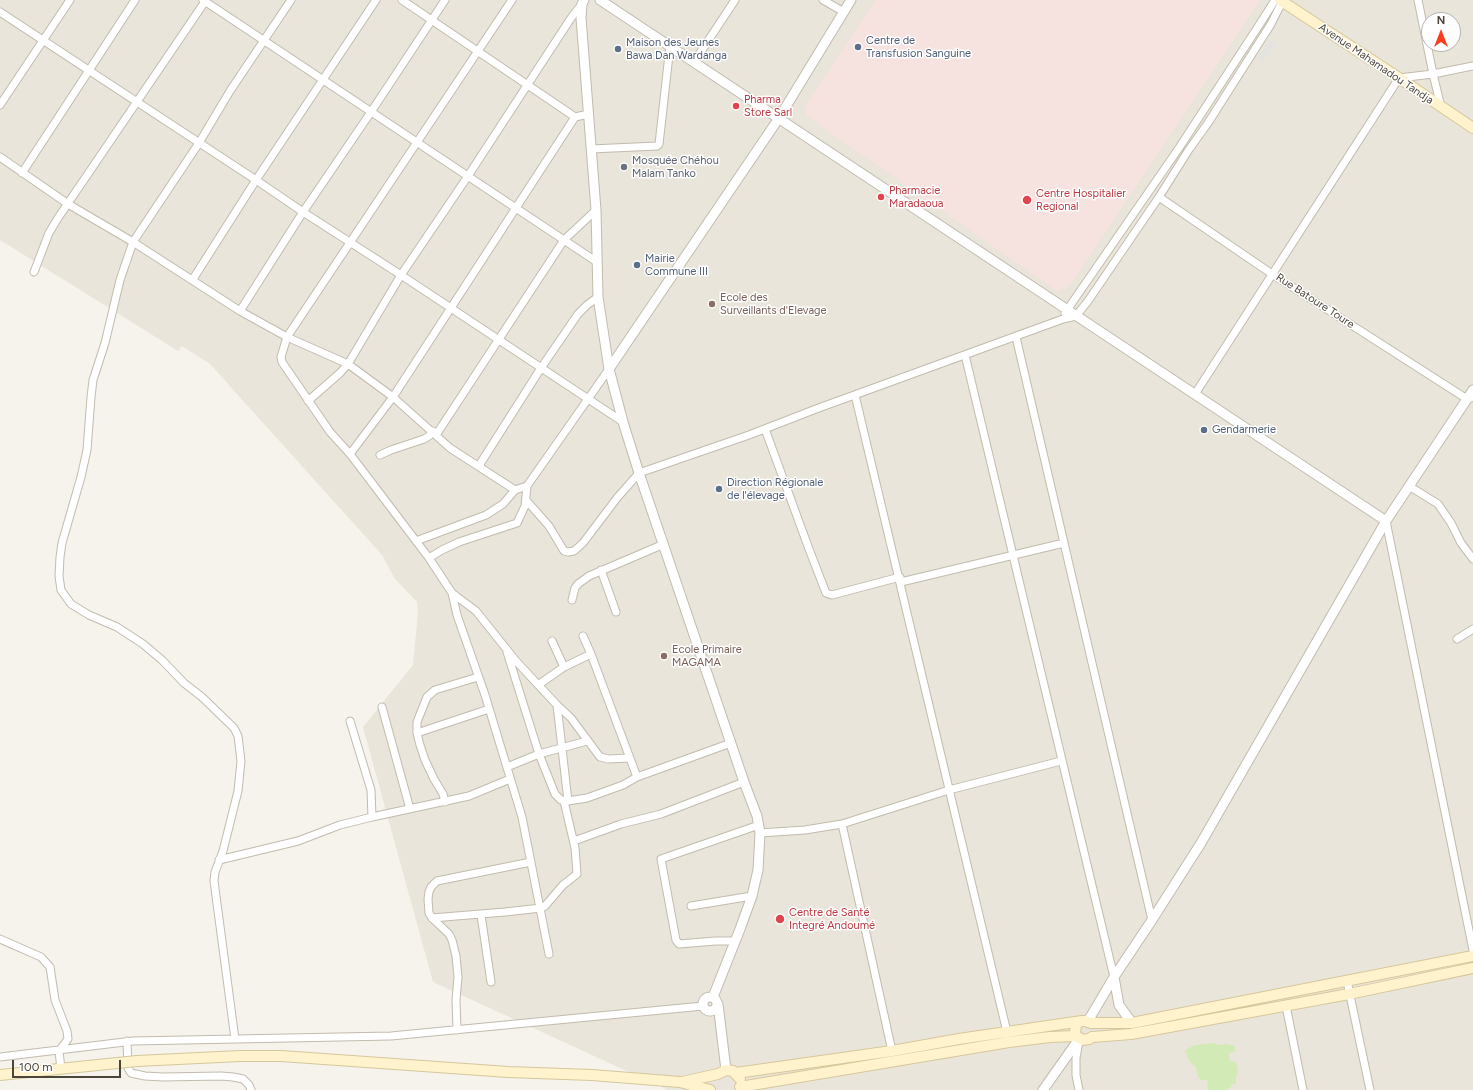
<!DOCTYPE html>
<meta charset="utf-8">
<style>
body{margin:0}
#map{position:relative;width:1473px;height:1090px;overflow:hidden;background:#f6f3ec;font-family:Figtree,sans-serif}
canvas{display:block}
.north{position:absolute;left:1421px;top:12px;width:40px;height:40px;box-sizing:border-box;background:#fff;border:1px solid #b7b4b0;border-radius:50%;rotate:0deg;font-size:11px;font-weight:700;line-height:16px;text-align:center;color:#4b4439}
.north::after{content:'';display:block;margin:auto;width:14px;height:18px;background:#fc3f1d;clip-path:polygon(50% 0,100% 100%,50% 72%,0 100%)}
.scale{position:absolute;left:12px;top:1060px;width:109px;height:18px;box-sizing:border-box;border:2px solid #4b4439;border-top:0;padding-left:5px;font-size:12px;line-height:14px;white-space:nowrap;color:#4b4439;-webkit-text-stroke:3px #fff;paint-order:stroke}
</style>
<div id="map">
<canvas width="1473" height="1090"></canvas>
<div class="north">N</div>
<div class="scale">100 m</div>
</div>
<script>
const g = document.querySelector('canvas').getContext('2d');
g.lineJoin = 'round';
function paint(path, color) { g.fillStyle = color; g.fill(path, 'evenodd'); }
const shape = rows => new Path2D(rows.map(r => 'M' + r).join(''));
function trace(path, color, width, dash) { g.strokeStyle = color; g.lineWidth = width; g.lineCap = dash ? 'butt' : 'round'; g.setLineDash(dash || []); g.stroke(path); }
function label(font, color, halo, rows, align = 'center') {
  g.font = font + ' Figtree,sans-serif'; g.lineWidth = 3; g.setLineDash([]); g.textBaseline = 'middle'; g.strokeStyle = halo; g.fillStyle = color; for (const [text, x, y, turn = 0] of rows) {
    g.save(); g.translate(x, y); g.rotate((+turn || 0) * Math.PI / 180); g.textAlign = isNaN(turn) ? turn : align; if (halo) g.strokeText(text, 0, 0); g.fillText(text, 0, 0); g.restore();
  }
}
paint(shape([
 [0,0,1473,0,1473,1090,668,1090,433,982,363,727,413,665,418,611,417,602,395,579,382,555,210,364,182,346,178,351,0,240],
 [1429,20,1453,20,1453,44,1429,44]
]), '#eae5da');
paint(shape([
 [876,0,1260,0,1071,284,1058,292,807,116,805,107]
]), '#f6e3e0');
paint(shape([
 [1214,1043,1218,1045,1226,1044,1235,1046,1235,1052,1229,1053,1230,1061,1236,1062,1238,1072,1236,1076,1236,1084,1232,1084,1230,1088,1226,1090,1208,1090,1207,1080,1202,1080,1198,1077,1196,1067,1190,1062,1185,1050,1195,1045]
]), '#d2eab5');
paint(shape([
 [1270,40,1276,44,1263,62,1257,58]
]), '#e5e3e0');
const minor = shape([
 [203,0,597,262],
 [402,0,575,117,589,114],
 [512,0,287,337,281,357,282,362,330,432,350,454,429,558,452,593,457,615,485,695,522,817,549,954],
 [823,0,844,12],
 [1418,0,1433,74,1441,107],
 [0,12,256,180,303,212,401,275,623,422],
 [694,62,735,0],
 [0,105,70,0],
 [591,149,657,146,659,144,670,46],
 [0,157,68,204,133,242,240,311,287,337,348,364,340,373,308,401],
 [22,173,135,0],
 [1159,197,1272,274,1467,399,1471,398],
 [34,272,49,233,58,218,206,0],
 [193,279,256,180,376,0],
 [240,311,303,212,371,112,445,0],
 [1065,313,1179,148,1265,16,1275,0],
 [1016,337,1152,920],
 [965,355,1114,977],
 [1195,394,1399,78,1433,74,1473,66],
 [855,395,1007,1032],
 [765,429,809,549,826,593,832,595,900,577],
 [436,435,564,240,596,210],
 [350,454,393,397,575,117],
 [380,455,391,450,424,439,429,436,433,431],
 [481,467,480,464,541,368,578,314,587,305,598,297],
 [527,486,609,369],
 [1409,486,1438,504,1451,523,1461,543,1473,559],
 [515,490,450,448,393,397,348,364,401,275,468,176,571,18,582,4],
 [526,500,549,526,564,551,568,552,574,551,583,543,617,498,639,473,749,435,816,409,1063,319,1076,316,1088,301,1159,197,1188,151,1208,123,1271,24,1283,0],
 [1386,521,1473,950],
 [416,541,486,515,503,504,515,490,527,486,525,506,517,523,459,542,442,550,429,558],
 [601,570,616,612],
 [901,582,1064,543],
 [452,593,476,611,516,661,557,705,571,718,600,757,608,759,629,758],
 [572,600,575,588,578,584,589,576,664,544],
 [583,636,591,654,637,777],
 [1457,639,1473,629],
 [552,641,564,667],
 [507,652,539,754,587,741],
 [538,685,564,667,591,654],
 [557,705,568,801],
 [382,707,410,809],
 [350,721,371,790,372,817],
 [417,733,489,709],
 [507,767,539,754,555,794,561,800,568,801,587,798,623,785,637,777,731,743],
 [445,802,443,794,434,779,425,760,420,745,417,733,417,722,427,697,435,690,478,677],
 [842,824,892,1051],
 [760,833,805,830,842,824,949,790,1061,761],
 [574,841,621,824,661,814,744,782],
 [219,860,298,841,340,825,372,817,469,796,510,779],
 [691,906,752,896],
 [481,915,491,982],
 [432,918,505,912,541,908,545,906,563,885,577,874,575,848,564,801],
 [0,939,41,957,50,967,55,1000,67,1031,68,1039,59,1051,61,1069],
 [735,941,715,941,679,944,676,940,661,859,759,825],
 [1347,981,1370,1090],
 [1286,1006,1303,1090],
 [457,1030,456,1000,458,977,456,956,452,940,449,934,432,918,429,913,428,899,429,892,431,887,437,881,531,862],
 [235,1039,214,881,215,872,223,851,238,791,241,761,238,736,234,728,202,697,184,683,162,660,143,644,117,627,89,615,71,604,61,590,59,576,60,557,62,543,81,477,87,450,91,397,93,380,105,343,120,280,133,242,199,143,230,91,291,0],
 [127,1041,128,1068,131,1073,145,1076,163,1077,221,1076,233,1077,243,1079,249,1085,251,1090],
 [1079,1041,1076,1058,1076,1075,1079,1090],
 [0,1057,133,1041,391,1036,703,1006]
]);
const tertiary = shape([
 [584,0,582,4,581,18,596,210,598,297,609,369,623,422,639,473,744,782,757,816,760,833,758,870,752,896,740,929,713,997],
 [600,0,1386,521],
 [609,369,779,118,851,0],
 [1114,977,1119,1005,1132,1023],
 '703 1004a7 7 0 1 1 14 0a7 7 0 1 1-14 0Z',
 [718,1004,726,1070],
 [1088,1021,1114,977,1152,920,1201,843,1386,521,1473,390],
 [1043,1090,1079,1039]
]);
const secondary = shape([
 [1280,0,1399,78,1473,128],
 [1079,1022,1076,1025,1075,1033,1076,1036,1083,1040,1089,1039,1092,1037,1131,1034,1349,994,1473,968],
 [137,1061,240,1056,281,1056,508,1072,592,1075,680,1082,710,1090],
 [736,1073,892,1051,959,1039,1082,1021,1085,1021,1091,1023,1132,1023,1473,956],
 [0,1075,88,1066],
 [682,1082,718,1074,726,1070,733,1071,740,1079],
 [740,1087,1009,1042,1050,1037,1076,1036]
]);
trace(minor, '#c2bbae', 9);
trace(tertiary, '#c2bbae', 11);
trace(secondary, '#d6c79b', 12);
trace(minor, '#fff', 7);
trace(tertiary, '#fff', 9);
trace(secondary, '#fff3cd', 10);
const secondaryBridge = shape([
 [88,1066,137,1061]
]);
trace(secondaryBridge, '#d6c79b', 12, []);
trace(secondaryBridge, '#fff3cd', 10);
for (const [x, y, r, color] of [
 [858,47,4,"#5c6f8a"],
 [618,49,4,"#5c6f8a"],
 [736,106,4,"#e0444e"],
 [624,167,4,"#6b7280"],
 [881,197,4,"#e0444e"],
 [1027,200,5,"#e0444e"],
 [637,265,4,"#5c6f8a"],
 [712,304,4,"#8d6e63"],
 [1204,430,4,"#5c6f8a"],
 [719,489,4,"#5c6f8a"],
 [664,656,4,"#8d6e63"],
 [780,919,5,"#e0444e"]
]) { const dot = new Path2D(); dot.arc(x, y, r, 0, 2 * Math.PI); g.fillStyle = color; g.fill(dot); trace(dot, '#fff', 1.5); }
label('11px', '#4e5e75', '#fff', [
 ["Centre de",866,41],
 ["Transfusion Sanguine",866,54],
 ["Maison des Jeunes",626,43],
 ["Bawa Dan Wardanga",626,56],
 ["Mairie",645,259],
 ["Commune III",645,272],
 ["Gendarmerie",1212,430],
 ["Direction Régionale",727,483],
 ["de l'élevage",727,496]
], 'left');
label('11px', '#4b4439', '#fff', [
 ["Avenue Mahamadou Tandja",1376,64,34],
 ["Rue Batoure Toure",1315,301,33]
]);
label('11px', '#be3a42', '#fff', [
 ["Pharma",744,100],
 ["Store Sarl",744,113],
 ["Pharmacie",889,191],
 ["Maradaoua",889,204],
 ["Centre Hospitalier",1036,194],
 ["Regional",1036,207],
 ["Centre de Santé",789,913],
 ["Integré Andoumé",789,926]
], 'left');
label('11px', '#5b616d', '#fff', [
 ["Mosquée Chéhou",632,161],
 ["Malam Tanko",632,174]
], 'left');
label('11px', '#785e54', '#fff', [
 ["Ecole des",720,298],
 ["Surveillants d'Elevage",720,311],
 ["Ecole Primaire",672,650],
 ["MAGAMA",672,663]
], 'left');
</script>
